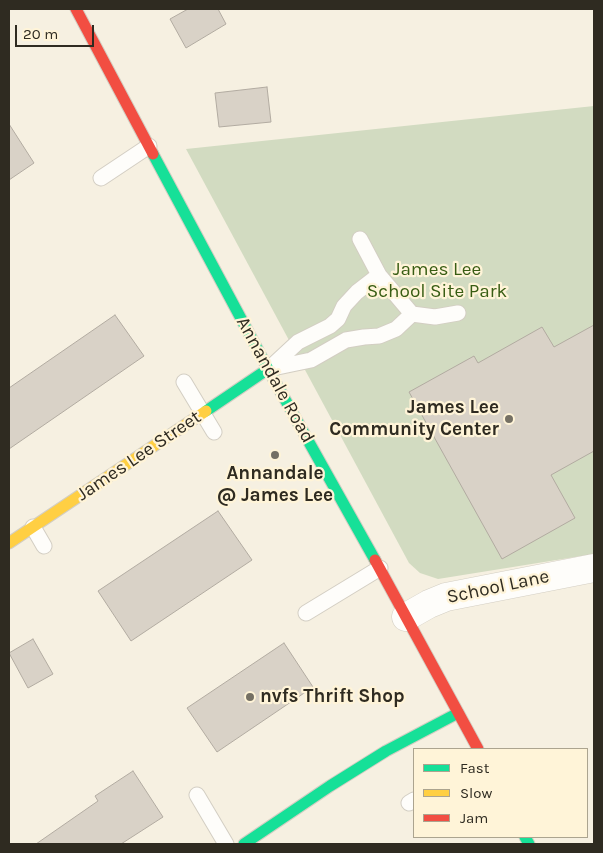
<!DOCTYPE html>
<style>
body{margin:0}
#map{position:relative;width:603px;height:853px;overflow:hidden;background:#f6f0e1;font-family:Karla,sans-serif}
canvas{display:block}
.frame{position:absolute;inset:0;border:10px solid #2f2b21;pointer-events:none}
.legend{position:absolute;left:413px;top:748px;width:175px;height:90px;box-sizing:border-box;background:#fff4d8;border:1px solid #aca48f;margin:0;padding:6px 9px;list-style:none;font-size:15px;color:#2f2b21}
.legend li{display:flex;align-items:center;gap:10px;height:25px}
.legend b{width:25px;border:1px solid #aca48f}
.scale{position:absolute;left:15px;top:25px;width:79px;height:22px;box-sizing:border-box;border:2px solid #2f2b21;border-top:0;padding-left:6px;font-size:15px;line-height:18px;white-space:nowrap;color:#2f2b21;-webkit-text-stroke:4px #fff4d8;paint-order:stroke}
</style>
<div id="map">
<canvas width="603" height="853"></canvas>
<div class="frame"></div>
<ul class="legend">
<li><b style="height:6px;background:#16e098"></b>Fast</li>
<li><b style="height:6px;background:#ffcf43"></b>Slow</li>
<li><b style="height:6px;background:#f24e42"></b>Jam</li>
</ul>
<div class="scale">20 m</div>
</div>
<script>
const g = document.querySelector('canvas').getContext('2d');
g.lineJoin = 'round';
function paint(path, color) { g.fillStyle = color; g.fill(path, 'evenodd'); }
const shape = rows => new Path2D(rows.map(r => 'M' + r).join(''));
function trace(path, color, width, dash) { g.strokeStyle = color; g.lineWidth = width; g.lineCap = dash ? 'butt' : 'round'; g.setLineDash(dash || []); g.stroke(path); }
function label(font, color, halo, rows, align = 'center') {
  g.font = font + ' Karla,sans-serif'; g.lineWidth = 4.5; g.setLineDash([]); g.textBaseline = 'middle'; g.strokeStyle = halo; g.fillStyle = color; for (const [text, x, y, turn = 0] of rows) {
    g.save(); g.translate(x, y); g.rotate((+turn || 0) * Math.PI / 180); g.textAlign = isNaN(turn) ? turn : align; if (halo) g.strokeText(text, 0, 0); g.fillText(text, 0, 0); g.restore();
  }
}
paint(shape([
 [594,106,594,554,438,579,420,573,409,563,186,149]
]), '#d2dbc1');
const building = shape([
 [188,9,218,9,226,24,186,48,170,19,188,9],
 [267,87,271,122,219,127,215,93,267,87],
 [9,124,34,163,9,180,9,124],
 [115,315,144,356,9,449,9,388,115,315],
 [594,325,594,451,551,475,575,518,502,559,409,392,474,356,478,363,542,327,554,347,594,325],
 [218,511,252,560,131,641,98,591,218,511],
 [33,639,53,674,28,688,9,653,33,639],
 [284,643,313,687,217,752,187,708,284,643],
 [133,771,163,817,121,844,36,844,98,801,95,796,133,771]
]);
paint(building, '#d9d2c7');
trace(building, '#b2aba1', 1);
const lane = shape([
 [101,178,149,146],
 [360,239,379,275,412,314,435,317,458,313],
 [270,368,298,342,330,326,338,319,344,306,357,292,379,275],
 [268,369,311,360,346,340,364,337,379,336,396,329,412,314],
 [184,382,214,432],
 [33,527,44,546],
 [306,613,380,568],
 [197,795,226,844],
 [409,803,414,800]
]);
const street = shape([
 [406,617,429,604,446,597,594,568]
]);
const fast = shape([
 [153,154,268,369,375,560],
 [206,411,268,369],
 [525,837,529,844],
 [244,844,330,786,386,751,458,713]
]);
const slow = shape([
 [9,543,206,411]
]);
const jam = shape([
 [76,9,153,154],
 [375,560,478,749]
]);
trace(lane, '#d3cec3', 17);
trace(street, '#d3cec3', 29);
trace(fast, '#d3cec3', 13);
trace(slow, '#d3cec3', 13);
trace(jam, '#d3cec3', 13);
trace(lane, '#fefdfa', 15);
trace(street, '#fefdfa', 28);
trace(fast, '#16e098', 11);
trace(slow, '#ffcf43', 11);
trace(jam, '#f24e42', 11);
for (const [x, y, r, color] of [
 [509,419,5,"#757064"],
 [275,455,5,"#757064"],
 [250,697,5,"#757064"]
]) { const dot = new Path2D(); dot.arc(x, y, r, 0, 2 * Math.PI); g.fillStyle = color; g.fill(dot); trace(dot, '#fff4d8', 2); }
label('19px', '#385d13', '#fff4d8', [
 ["James Lee",437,270],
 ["School Site Park",437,292]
]);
label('19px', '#2f2b21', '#fff4d8', [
 ["Annandale Road",275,380,61],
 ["James Lee Street",139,456,-34],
 ["School Lane",498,587,-12]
]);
label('bold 19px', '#2f2b21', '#fff4d8', [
 ["James Lee",499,408],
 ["Community Center",499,430],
 ["Annandale",275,474,"center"],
 ["@ James Lee",275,496,"center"],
 ["nvfs Thrift Shop",260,697,"left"]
], 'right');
</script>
